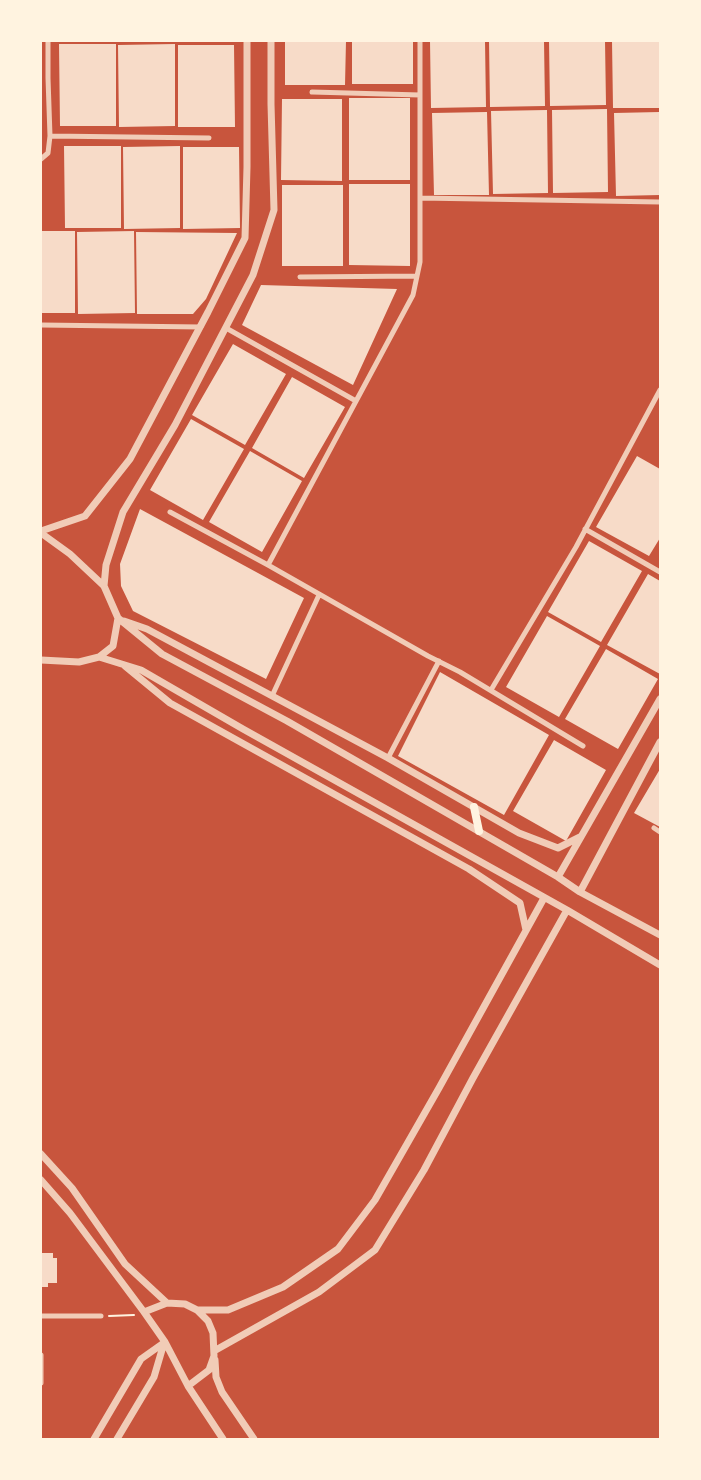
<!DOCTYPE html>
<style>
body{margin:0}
#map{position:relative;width:701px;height:1480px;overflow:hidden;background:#c8553d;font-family:Georgia,serif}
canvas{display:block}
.frame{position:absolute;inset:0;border:42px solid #fff3e0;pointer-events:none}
</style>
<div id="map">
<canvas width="701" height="1480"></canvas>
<div class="frame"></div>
</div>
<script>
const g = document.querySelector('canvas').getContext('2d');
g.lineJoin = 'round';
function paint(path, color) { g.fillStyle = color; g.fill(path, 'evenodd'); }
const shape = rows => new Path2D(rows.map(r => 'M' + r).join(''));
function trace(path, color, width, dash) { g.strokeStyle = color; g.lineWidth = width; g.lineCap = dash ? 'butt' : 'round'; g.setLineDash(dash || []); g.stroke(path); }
paint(shape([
 [285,41,346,41,345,85,285,85],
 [352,41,413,41,413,84,352,84],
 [430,41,485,41,486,107,431,108],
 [489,41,544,41,545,106,490,107],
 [549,41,605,41,606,105,550,106],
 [612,41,660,41,660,108,613,108],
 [59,44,116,44,116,126,60,126],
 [175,44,175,126,119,127,118,45],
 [178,45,234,45,235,127,178,127],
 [349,98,410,98,410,180,349,180],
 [282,99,342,99,342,181,281,180],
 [607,109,608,192,553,193,552,110],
 [547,110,548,193,493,194,491,111],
 [487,112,489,195,434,195,432,113],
 [660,112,660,195,616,196,614,113],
 [64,146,121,146,121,228,65,228],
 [180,146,180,228,124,229,123,147],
 [183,147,239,147,240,228,183,229],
 [349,184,410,184,410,266,349,265],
 [282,185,343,185,343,266,282,266],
 [41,231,75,231,75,313,41,313],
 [134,231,135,313,78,314,77,232],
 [136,232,237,233,206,299,193,314,137,314],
 [261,285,397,289,353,385,242,325],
 [233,344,286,374,245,445,192,415],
 [292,377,345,407,304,478,252,448],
 [191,419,244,449,203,520,150,490],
 [250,451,302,481,262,552,209,522],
 [637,456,660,469,660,538,649,556,596,527],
 [140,509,304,598,266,679,133,611,121,586,120,564],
 [589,541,642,571,601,642,548,612],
 [648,574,660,581,660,674,607,645],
 [547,616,600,646,559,717,506,687],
 [606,649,658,679,618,749,565,719],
 [440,672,549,735,504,815,398,756],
 [554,740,606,770,566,841,513,811],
 [660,769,660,827,634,813],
 [41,1253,53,1253,53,1258,57,1258,57,1283,48,1283,48,1287,41,1287]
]), '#f7dbc8');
trace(shape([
 [109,1316,134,1315]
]), '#fff3e0', 2);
trace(shape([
 [312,92,420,95],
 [50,136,209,138],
 [41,159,48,153,50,136,48,78,48,41],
 [420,198,660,202],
 [300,277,417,276],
 [41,325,201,327],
 [226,328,356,401],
 [170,512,268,565,428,656,460,672,583,746],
 [585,529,660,572],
 [268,565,413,295,420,262,420,41],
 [491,690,576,547,660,390],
 [272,696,319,595],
 [388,758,439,661],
 [654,828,660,832],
 [41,1316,101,1316],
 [41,1355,41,1383]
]), '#f1ccb7', 5);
trace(shape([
 [41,531,85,516,130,459,208,312,245,238,247,167,247,41],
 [41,533,70,554,104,586,118,618,113,646,99,657,79,662,41,660],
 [104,586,106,565,123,512,175,425,253,275,274,210,271,104,271,41],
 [118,618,162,654,287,721,558,877,580,892,660,935],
 [124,621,147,629,388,758,519,833,558,848,580,837],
 [99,657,141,670,243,729,567,910,660,965],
 [125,666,170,703,469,869,520,903,526,930],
 [558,877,660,699],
 [580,892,660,742],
 [41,1154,72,1188,125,1264,167,1303],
 [41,1180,70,1213,144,1312,165,1342,188,1386,223,1439],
 [197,1310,228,1310,283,1287,338,1249,375,1200,439,1088,544,898],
 [144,1312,167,1303,185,1304,197,1310,208,1321,213,1333,214,1356,209,1370,188,1386],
 [214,1351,319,1292,375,1250,424,1170,473,1078,567,910],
 [215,1360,216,1377,222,1392,254,1439],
 [94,1439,141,1359,165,1342],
 [117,1439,154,1377,164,1343]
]), '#f1ccb7', 7);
trace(shape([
 [474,807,479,831]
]), '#fff3e0', 8);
</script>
